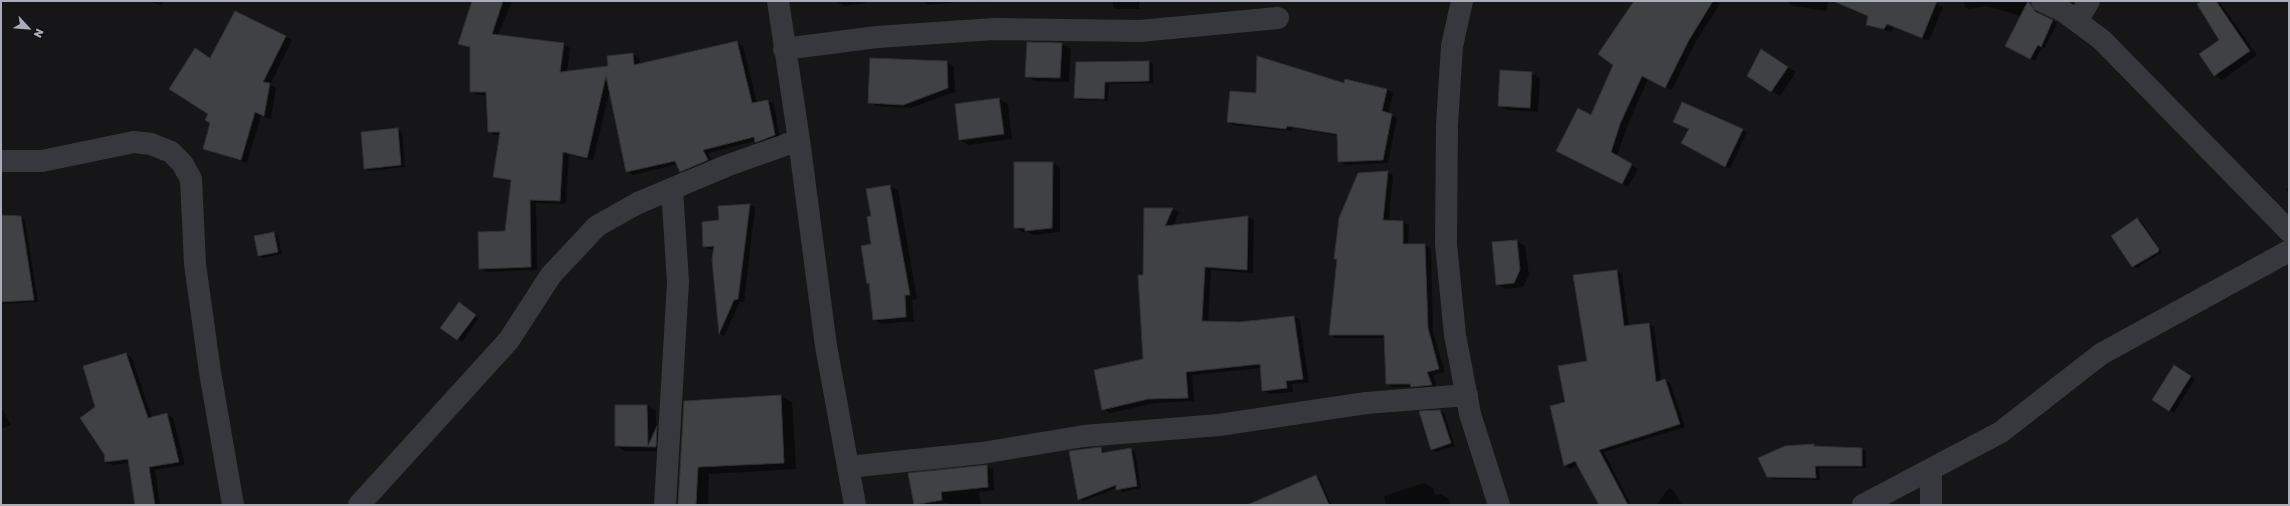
<!DOCTYPE html>
<style>
body{margin:0}
#map{position:relative;width:2290px;height:506px;overflow:hidden;background:#161618;font-family:"Golos Text",sans-serif}
canvas{display:block}
.frame{position:absolute;inset:0;border:2px solid #a8adb8;pointer-events:none}
.north{position:absolute;left:8px;top:8px;width:40px;height:40px;-webkit-text-stroke:3px #111113;paint-order:stroke;rotate:116deg;font-size:11px;font-weight:700;line-height:16px;text-align:center;color:#a8adb8}
.north::after{content:'';display:block;margin:auto;width:14px;height:18px;background:#a8adb8;clip-path:polygon(50% 0,100% 100%,50% 72%,0 100%)}
</style>
<div id="map">
<canvas width="2290" height="506"></canvas>
<div class="frame"></div>
<div class="north">N</div>
</div>
<script>
const g = document.querySelector('canvas').getContext('2d');
g.lineJoin = 'round';
function paint(path, color) { g.fillStyle = color; g.fill(path, 'evenodd'); }
const shape = rows => new Path2D(rows.map(r => 'M' + r).join(''));
function trace(path, color, width, dash) { g.strokeStyle = color; g.lineWidth = width; g.lineCap = dash ? 'butt' : 'round'; g.setLineDash(dash || []); g.stroke(path); }
paint(shape([
 [150,1,164,1,161,6],
 [475,1,512,1,498,36,564,44,570,48,567,72,609,67,608,56,633,54,639,58,640,65,736,42,743,46,757,103,768,101,774,104,780,139,762,145,755,141,708,153,713,164,687,174,681,171,678,164,633,175,627,171,610,89,593,161,569,155,566,204,536,203,537,270,486,272,480,268,505,232,512,182,494,177,501,135,495,135,489,132,487,95,477,95,471,92,471,48,459,43],
 [835,1,865,1,866,3,844,6],
 [921,1,970,1,928,5],
 [978,1,986,1,985,3],
 [1113,1,1139,1,1139,9,1117,9,1113,7],
 [1635,1,1715,1,1720,4,1695,43,1672,90,1648,79,1627,127,1617,156,1638,169,1628,187,1564,154,1591,116,1615,65],
 [1789,1,1828,1,1827,11,1793,6,1789,4],
 [1872,1,1931,1,1943,7,1929,41,1894,27,1891,32,1867,24],
 [1964,1,2035,1,2036,11,2057,23,2045,48,2042,47,2035,61,2006,45,2021,16,1986,6,1969,9,1965,7],
 [2204,1,2219,1,2257,55,2222,80,2215,75,2200,54,2220,40],
 [285,36,292,40,270,85,276,88,271,119,261,115,247,163,204,149,211,123,211,59],
 [1028,43,1062,44,1071,49,1069,82,1035,81,1026,76],
 [1769,55,1796,72,1780,96,1748,76],
 [947,62,954,67,955,92,911,108,876,106,869,102],
 [1148,62,1153,64,1153,83,1109,84,1108,101,1079,100,1075,97,1077,63],
 [1531,73,1540,78,1538,112,1508,110,1499,105],
 [1345,80,1387,89,1393,93,1388,114,1397,118,1388,163,1345,165,1339,161,1338,136,1293,128,1292,131,1233,125,1228,122,1257,94,1344,84],
 [999,99,1008,104,1012,139,969,145,960,140],
 [398,129,402,132,405,167,370,171,365,168],
 [1743,130,1747,132,1730,169,1683,143],
 [1053,163,1060,167,1060,232,1034,235,1028,232,1022,232,1015,227],
 [1387,172,1393,175,1389,221,1403,222,1409,225,1408,245,1425,245,1431,249,1433,332,1445,372,1433,375,1437,388,1418,390,1412,387,1393,387,1387,384,1385,338,1336,338,1330,334,1338,260,1335,258],
 [890,186,898,190,917,299,912,300,914,321,882,324,874,320,870,284,868,283,872,245,873,217,867,190],
 [2289,186,2289,193,2286,190],
 [749,205,755,208,744,302,740,302,724,336,719,333,713,260,715,249,709,249,704,246,720,221],
 [1145,209,1172,209,1179,212,1173,226,1248,217,1254,220,1253,273,1211,270,1208,322,1240,323,1294,317,1300,320,1309,383,1292,384,1293,392,1270,394,1263,390,1261,368,1192,375,1194,401,1155,403,1110,413,1103,409,1144,359],
 [1,216,21,217,25,220,38,302,1,304],
 [2137,219,2141,221,2162,252,2137,268,2133,266],
 [274,233,278,236,282,254,263,258,259,256],
 [1517,241,1525,246,1529,275,1523,287,1506,289,1497,284],
 [1617,271,1622,274,1629,327,1649,324,1654,327,1661,381,1665,380,1670,383,1685,427,1604,452,1631,505,1600,505,1578,465,1570,469,1565,466,1551,406,1566,403,1588,362],
 [464,306,479,318,462,342,457,339],
 [126,354,132,358,152,418,166,414,173,418,185,465,155,470,160,505,136,505,129,463,112,465,106,462,97,408],
 [2175,366,2195,379,2174,413,2153,400],
 [781,396,792,402,796,469,709,474,708,505,679,505,685,402],
 [616,406,647,406,656,411,656,427,665,432,664,451,625,451,616,446],
 [1,407,11,425,1,429],
 [1440,411,1444,413,1455,446,1436,452,1432,450],
 [1813,445,1817,447,1862,449,1866,451,1866,468,1819,468,1820,480,1772,479,1768,476],
 [1101,448,1106,453,1130,449,1135,452,1141,488,1122,492,1117,488,1083,501,1079,499],
 [986,466,993,469,994,490,979,492,981,505,949,505,949,503,915,505,909,474],
 [1316,476,1320,479,1331,505,1261,505],
 [1424,483,1433,488,1435,495,1441,494,1449,499,1450,505,1386,505,1384,496],
 [1669,488,1673,490,1682,505,1656,505]
]), '#0007');
const building = shape([
 [472,1,503,1,492,34,564,43,560,72,608,66,607,56,633,53,634,65,737,41,752,103,768,100,775,135,757,142,755,142,754,137,703,150,708,160,680,172,675,161,626,172,606,76,587,158,563,152,560,201,530,200,531,267,479,269,478,232,505,231,511,180,493,177,500,132,488,132,486,92,470,92,470,47,458,44,472,1],
 [1634,1,1713,1,1689,40,1665,88,1642,76,1620,124,1611,152,1632,164,1622,184,1556,151,1578,108,1591,115,1613,65,1598,54,1634,1],
 [1833,1,1937,1,1922,38,1887,24,1884,29,1866,25,1868,16,1833,1],
 [2028,1,2036,12,2053,20,2041,47,2038,45,2030,59,2005,46,2028,1],
 [2202,1,2216,1,2250,51,2214,76,2199,54,2219,40,2197,4,2202,1],
 [235,11,286,36,263,82,270,83,264,116,255,112,241,160,203,149,210,123,205,120,208,114,169,89,195,48,210,58,235,11],
 [1027,42,1062,43,1060,78,1025,77,1027,42],
 [1761,49,1788,67,1771,92,1747,76,1761,49],
 [1257,56,1344,83,1345,79,1387,89,1382,111,1392,114,1383,160,1338,162,1337,134,1287,126,1286,129,1227,122,1230,91,1256,93,1257,56],
 [870,58,947,61,948,88,903,105,868,103,870,58],
 [1149,61,1149,81,1105,82,1104,99,1074,98,1076,62,1149,61],
 [1500,70,1532,72,1530,108,1498,106,1500,70],
 [999,98,1004,134,959,140,955,104,999,98],
 [1682,102,1743,129,1725,167,1681,143,1689,129,1673,122,1682,102],
 [398,128,401,165,364,169,361,132,398,128],
 [1014,162,1053,162,1052,228,1025,231,1025,228,1014,228,1014,162],
 [1388,171,1383,220,1403,221,1403,244,1425,244,1428,328,1439,369,1427,372,1432,385,1411,387,1410,384,1386,384,1384,335,1329,335,1337,259,1334,259,1339,218,1358,173,1388,171],
 [890,185,910,295,905,295,906,317,873,320,869,283,867,284,861,246,871,244,867,217,871,216,866,189,890,185],
 [750,204,738,299,734,300,719,334,712,260,714,246,703,247,702,222,719,220,718,206,750,204],
 [1144,208,1173,208,1165,226,1248,216,1247,270,1205,267,1202,321,1240,322,1294,316,1303,379,1286,381,1287,388,1262,391,1260,364,1186,372,1188,398,1148,399,1102,410,1094,370,1143,359,1138,275,1143,275,1144,208],
 [1,215,21,216,34,300,1,302,1,215],
 [2137,218,2159,249,2158,252,2132,267,2111,236,2137,218],
 [274,232,278,252,258,256,254,236,274,232],
 [1517,240,1520,270,1514,283,1496,285,1492,242,1517,240],
 [1617,270,1624,326,1649,323,1656,382,1665,379,1680,424,1599,450,1628,505,1599,505,1575,461,1564,466,1550,406,1565,402,1558,366,1587,361,1573,275,1617,270],
 [459,302,476,315,457,340,440,328,459,302],
 [126,353,148,418,167,413,179,462,149,467,155,505,135,505,128,459,105,462,104,454,80,418,95,407,83,366,126,353],
 [2174,365,2191,376,2169,411,2152,400,2174,365],
 [781,395,784,463,698,467,696,505,678,505,684,401,781,395],
 [615,405,647,405,648,446,657,426,656,447,615,446,615,405],
 [1440,410,1451,443,1431,450,1419,411,1440,410],
 [1814,444,1814,446,1862,448,1862,466,1815,466,1816,478,1767,477,1758,458,1785,446,1814,444],
 [1101,447,1102,453,1131,448,1137,486,1116,490,1116,485,1078,500,1069,451,1101,447],
 [987,465,988,487,941,492,942,500,914,505,908,473,987,465],
 [1316,475,1329,505,1247,505,1316,475]
]);
paint(building, '#404145');
trace(building, '#303034', 1);
trace(shape([
 [778,1,799,140,826,346,855,505],
 [1462,1,1452,46,1447,125,1446,244,1455,335,1470,414,1499,505],
 [2042,1,2063,11,2102,40,2289,231],
 [2077,21,2089,1],
 [784,49,877,37,994,29,1140,31,1278,18],
 [1,161,42,161,134,142,151,144,171,152,182,163,191,179,195,264,210,372,233,505],
 [848,467,982,453,1084,436,1219,425,1366,403,1467,395],
 [1931,470,1931,505],
 [359,505,509,340,551,275,597,226,638,203,726,166,799,140],
 [665,505,678,282,672,189],
 [1863,505,2001,432,2101,354,2289,251]
]), '#37383d', 22);
</script>
